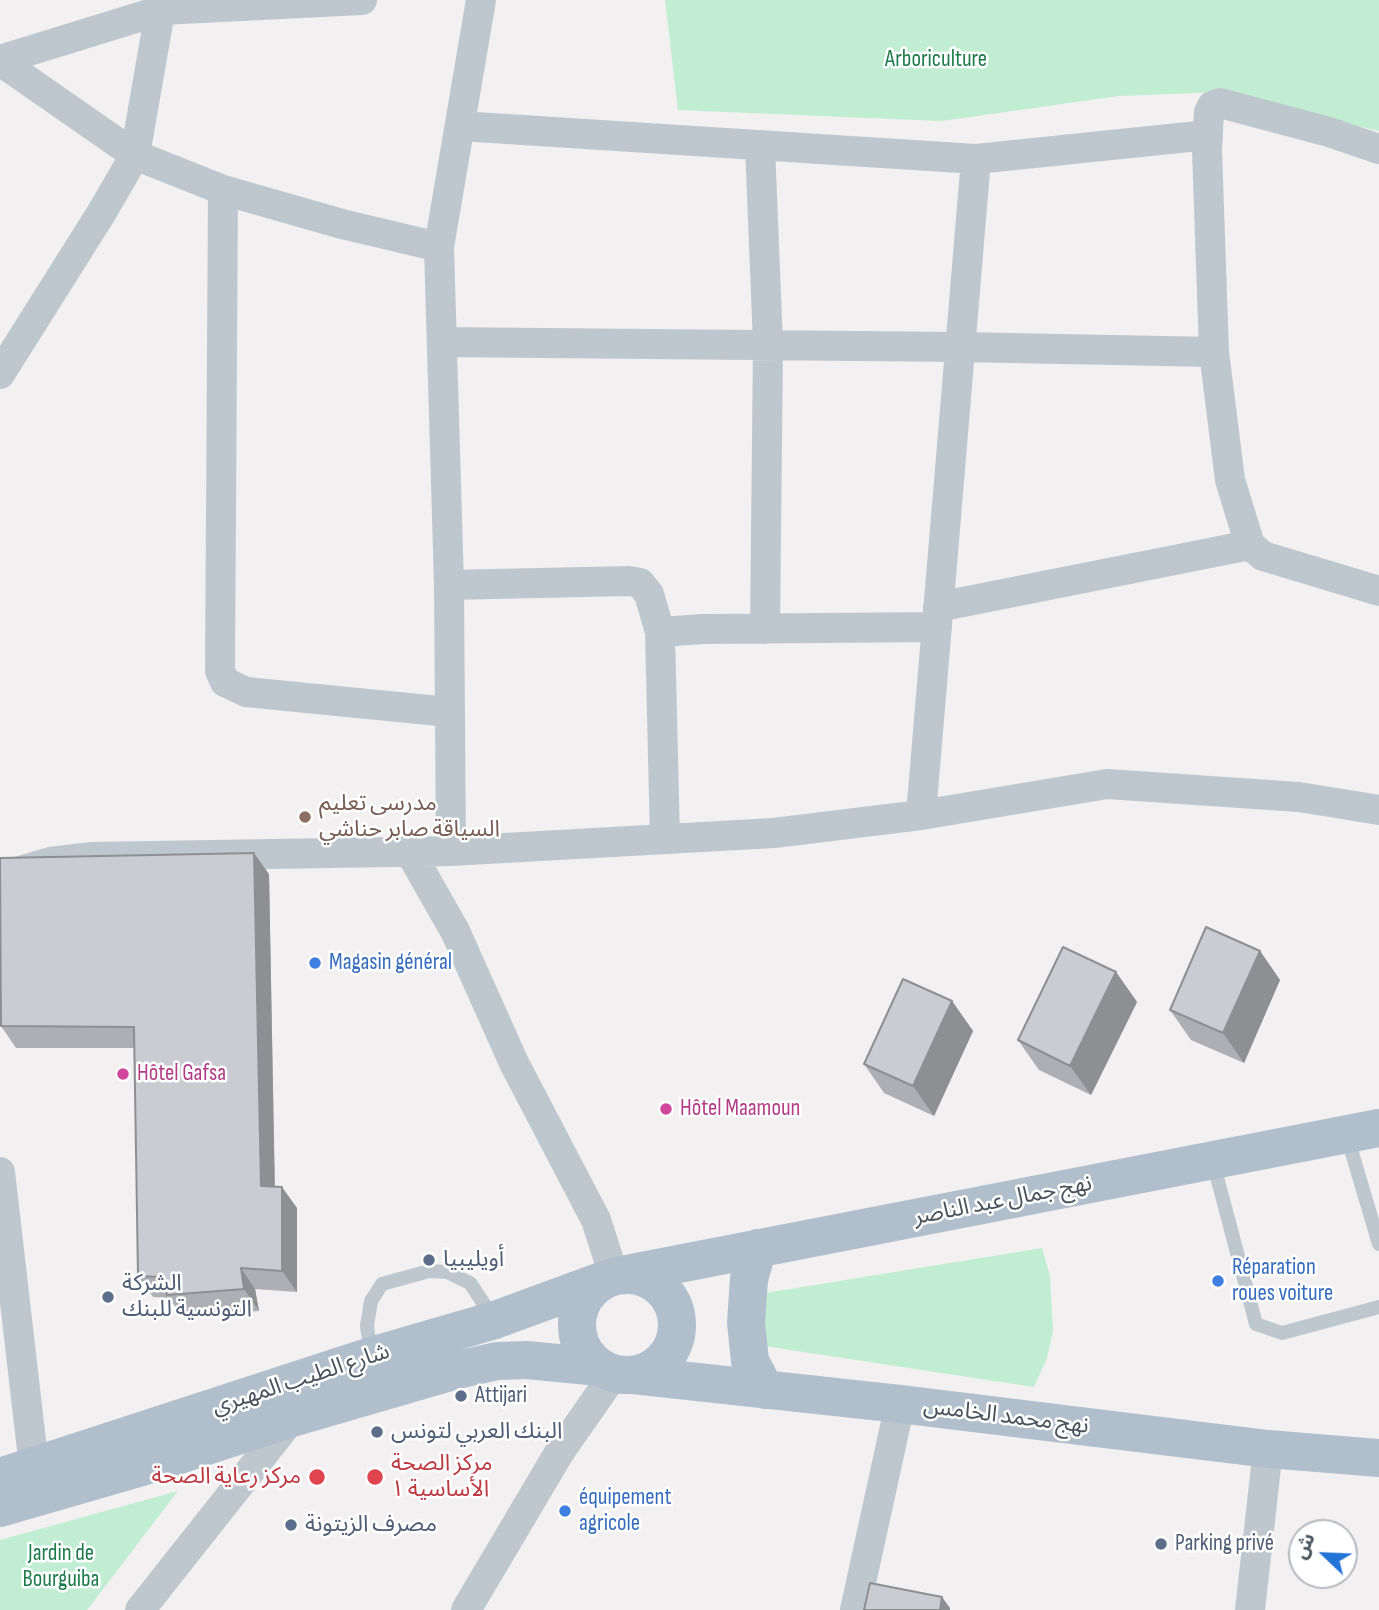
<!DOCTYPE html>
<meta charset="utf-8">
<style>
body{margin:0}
#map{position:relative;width:1379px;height:1610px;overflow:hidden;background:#f2f0f0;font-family:"Sofia Sans Condensed","Noto Sans Arabic",sans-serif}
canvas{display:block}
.north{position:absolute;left:1288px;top:1519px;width:70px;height:70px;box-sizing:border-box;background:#fff;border:2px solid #b6babe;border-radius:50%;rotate:293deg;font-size:19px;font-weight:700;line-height:28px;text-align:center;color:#49535c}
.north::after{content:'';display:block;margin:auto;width:24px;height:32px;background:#2474d8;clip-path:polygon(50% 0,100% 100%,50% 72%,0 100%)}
</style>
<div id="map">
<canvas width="1379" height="1610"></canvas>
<div class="north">ش</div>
</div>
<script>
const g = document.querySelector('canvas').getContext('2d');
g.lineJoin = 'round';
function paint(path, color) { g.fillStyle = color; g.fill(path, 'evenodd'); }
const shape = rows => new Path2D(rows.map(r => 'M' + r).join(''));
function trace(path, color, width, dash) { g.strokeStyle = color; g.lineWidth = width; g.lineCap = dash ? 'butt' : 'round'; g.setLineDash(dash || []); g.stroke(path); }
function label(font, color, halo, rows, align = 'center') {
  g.font = font + ' "Sofia Sans Condensed","Noto Sans Arabic",sans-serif'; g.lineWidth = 5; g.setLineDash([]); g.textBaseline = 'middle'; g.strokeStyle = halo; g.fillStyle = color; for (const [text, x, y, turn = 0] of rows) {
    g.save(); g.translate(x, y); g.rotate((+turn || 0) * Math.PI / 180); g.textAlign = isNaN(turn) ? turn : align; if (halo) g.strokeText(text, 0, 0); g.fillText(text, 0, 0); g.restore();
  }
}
paint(shape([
 [665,0,1379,0,1379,131,1221,92,1119,96,941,121,678,110],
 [1042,1248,1050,1276,1053,1331,1047,1358,1034,1387,744,1343,735,1298],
 [178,1491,87,1610,0,1610,0,1540]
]), '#c1edd2');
trace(shape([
 [1347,1136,1379,1244],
 [1213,1162,1256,1324,1282,1333,1379,1307],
 [371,1355,367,1326,371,1301,382,1284,429,1271,447,1272,470,1283,494,1319]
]), '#bfc7ce', 14);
trace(shape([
 [0,60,162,10,362,0],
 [0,61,135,155,223,190,342,224,439,247],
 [460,126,976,159,1208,135],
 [760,145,768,345,765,629],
 [1379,149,1329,132,1220,103,1212,106,1209,112,1207,150,1214,352,1230,480,1250,545,1263,556,1379,591],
 [223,190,220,671,225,682,246,692,449,712],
 [442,342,960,347,1214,352],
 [0,374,102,212,135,155,162,0],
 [449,585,629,581,640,583,649,594,660,632,703,629,937,627],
 [938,607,1250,545],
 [660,632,665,839],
 [921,815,976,159],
 [451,851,449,585,439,247,481,0],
 [410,852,455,931,514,1063,596,1220,614,1276],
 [0,877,50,862,92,857,451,851,774,833,921,815,1107,784,1299,797,1379,810],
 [0,1172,34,1467],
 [140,1610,292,1418],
 [466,1610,559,1453,614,1374],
 [855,1610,900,1404],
 [1250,1610,1268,1449]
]), '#bfc7ce', 30);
trace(shape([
 [758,1248,749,1279,746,1323,750,1361,765,1390],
 [627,1274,1379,1128],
 '577 1325a50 50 0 1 1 100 0a50 50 0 1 1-100 0Z',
 [633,1375,900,1404,1268,1449,1379,1458],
 [0,1477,371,1356,495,1320,601,1281],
 [0,1508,152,1464,292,1418,457,1370,497,1361,527,1360,599,1367]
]), '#b1bfcd', 38);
paint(shape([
 [269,874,275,1187,297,1208,297,1292,255,1289,259,1311,182,1316,169,1298,153,1297,138,1276,134,1048,16,1048,1,1026],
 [1260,951,1280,980,1244,1063,1191,1040,1170,1010],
 [1116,972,1137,1002,1091,1095,1039,1070,1018,1040],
 [952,1001,973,1031,934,1116,884,1093,864,1064]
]), '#aeafb5');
paint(shape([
 [254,853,269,874,275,1207,261,1186],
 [1260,951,1280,980,1244,1063,1223,1033],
 [1116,972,1137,1002,1091,1095,1070,1066],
 [952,1001,973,1031,934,1116,913,1086],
 [282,1187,297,1208,297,1292,282,1271],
 [241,1268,255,1289,259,1311,244,1289],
 [942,1597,950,1608,950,1610,940,1610]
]), '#8d8f93');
const building = shape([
 [254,853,261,1186,282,1187,282,1271,241,1268,244,1289,167,1295,160,1277,138,1276,134,1027,1,1026,0,858,254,853],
 [1206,927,1260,951,1223,1033,1170,1010,1206,927],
 [1063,947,1116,972,1070,1066,1018,1040,1063,947],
 [903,979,952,1001,913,1086,864,1064,903,979],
 [870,1583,942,1597,940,1610,864,1610,870,1583]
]);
paint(building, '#caccd2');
trace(building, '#8d8f93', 2);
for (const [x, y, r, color] of [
 [305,817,7,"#8d6e63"],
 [315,963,7,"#3f7fe0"],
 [123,1074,7,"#d1479c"],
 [666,1109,7,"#d1479c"],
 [429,1260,7,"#5c6f8a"],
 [1218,1281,7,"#3f7fe0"],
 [108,1297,7,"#5c6f8a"],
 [461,1396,7,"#5c6f8a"],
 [377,1432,7,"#5c6f8a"],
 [317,1477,9,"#e0444e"],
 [375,1477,9,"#e0444e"],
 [565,1511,7,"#3f7fe0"],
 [291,1525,7,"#5c6f8a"],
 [1161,1544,7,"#5c6f8a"]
]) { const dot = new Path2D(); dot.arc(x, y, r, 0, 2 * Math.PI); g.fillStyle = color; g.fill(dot); trace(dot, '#fff', 2.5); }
label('23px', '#1d7a4b', '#fff', [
 ["Arboriculture",936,60],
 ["Jardin de",61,1554],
 ["Bourguiba",61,1580]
]);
label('23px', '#785e54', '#fff', [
 ["مدرسى تعليم",319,804],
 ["السياقة صابر حناشي",319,830]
], 'left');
label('23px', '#366cbe', '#fff', [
 ["Magasin général",329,963],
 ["Réparation",1232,1268],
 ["roues voiture",1232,1294],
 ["équipement",579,1498],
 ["agricole",579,1524]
], 'left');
label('23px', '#b23c85', '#fff', [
 ["Hôtel Gafsa",137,1074],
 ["Hôtel Maamoun",680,1109]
], 'left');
label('23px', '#49535c', '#fff', [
 ["نهج جمال عبد الناصر",1003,1201,-11],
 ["شارع الطيب المهيري",301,1380,-18],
 ["نهج محمد الخامس",1006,1417,7]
]);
label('23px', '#4e5e75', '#fff', [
 ["أويليبيا",443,1260],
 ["الشركة",122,1284],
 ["التونسية للبنك",122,1310],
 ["Attijari",475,1396],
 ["البنك العربي لتونس",391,1432],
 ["مصرف الزيتونة",305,1525],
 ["Parking privé",1175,1544]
], 'left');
label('23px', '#be3a42', '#fff', [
 ["مركز الصحة",391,1464],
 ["الأساسية ١",391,1490],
 ["مركز رعاية الصحة",301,1477,"right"]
], 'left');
</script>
